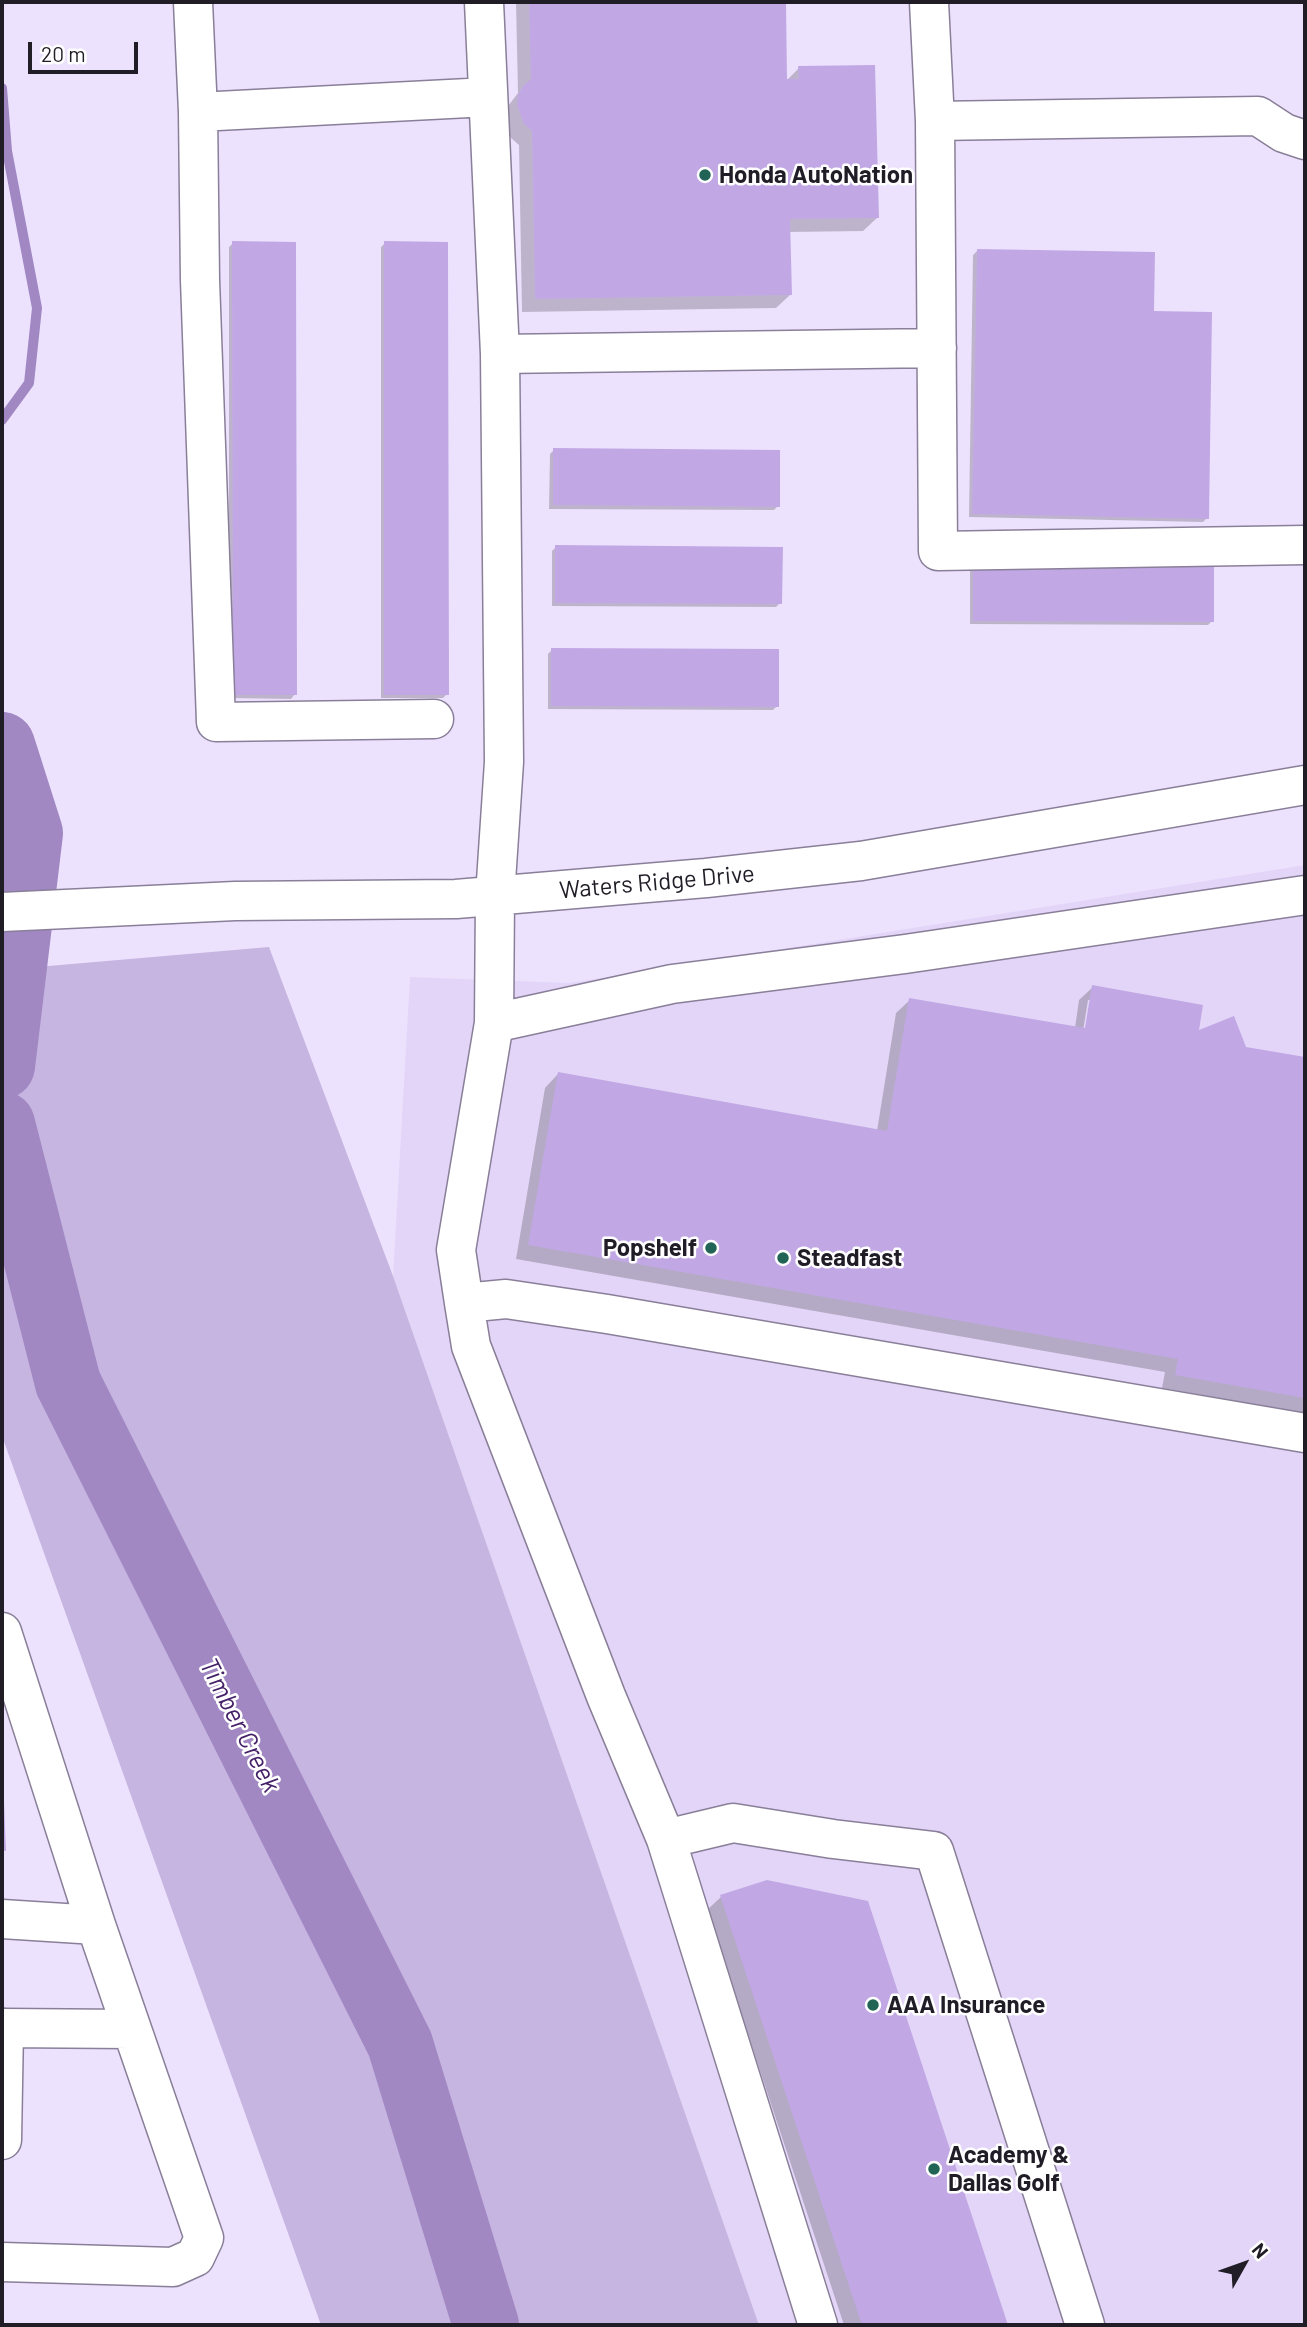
<!DOCTYPE html>
<style>
body{margin:0}
#map{position:relative;width:1307px;height:2327px;overflow:hidden;background:#ede2fe;font-family:Barlow,sans-serif}
canvas{display:block}
.frame{position:absolute;inset:0;border:4px solid #211d27;pointer-events:none}
.north{position:absolute;left:1209px;top:2229px;width:70px;height:70px;-webkit-text-stroke:5px #fff;paint-order:stroke;rotate:50deg;font-size:19px;font-weight:700;line-height:28px;text-align:center;color:#211d27}
.north::after{content:'';display:block;margin:auto;width:24px;height:32px;background:#211d27;clip-path:polygon(50% 0,100% 100%,50% 72%,0 100%)}
.scale{position:absolute;left:28px;top:42px;width:110px;height:32px;box-sizing:border-box;border:4px solid #211d27;border-top:0;padding-left:9px;font-size:21px;line-height:24px;white-space:nowrap;color:#211d27;-webkit-text-stroke:5px #fff;paint-order:stroke}
</style>
<div id="map">
<canvas width="1307" height="2327"></canvas>
<div class="frame"></div>
<div class="north">N</div>
<div class="scale">20 m</div>
</div>
<script>
const g = document.querySelector('canvas').getContext('2d');
g.lineJoin = 'round';
function paint(path, color) { g.fillStyle = color; g.fill(path, 'evenodd'); }
const shape = rows => new Path2D(rows.map(r => 'M' + r).join(''));
function trace(path, color, width, dash) { g.strokeStyle = color; g.lineWidth = width; g.lineCap = dash ? 'butt' : 'round'; g.setLineDash(dash || []); g.stroke(path); }
function label(font, color, halo, rows, align = 'center') {
  g.font = font + ' Barlow,sans-serif'; g.lineWidth = 5; g.setLineDash([]); g.textBaseline = 'middle'; g.strokeStyle = halo; g.fillStyle = color; for (const [text, x, y, turn = 0] of rows) {
    g.save(); g.translate(x, y); g.rotate((+turn || 0) * Math.PI / 180); g.textAlign = isNaN(turn) ? turn : align; if (halo) g.strokeText(text, 0, 0); g.fillText(text, 0, 0); g.restore();
  }
}
paint(shape([
 [1305,865,1305,2325,759,2325,393,1276,410,977,570,983]
]), '#e3d5f7');
paint(shape([
 [269,947,393,1276,759,2325,321,2325,2,1436,2,970]
]), '#c6b5e0');
paint(shape([
 [516,2,784,2,786,81,799,68,877,218,863,231,789,232,790,295,776,308,522,312,519,145,511,138,504,120,505,110,518,93],
 [233,243,295,694,291,699,229,698,229,247],
 [385,243,447,694,443,698,381,698,381,247],
 [977,251,1152,313,1207,518,1203,522,969,517,973,255],
 [554,450,778,506,774,510,549,509,550,454],
 [556,547,780,603,776,607,552,606,552,551],
 [970,568,1212,621,1208,625,970,624],
 [552,650,777,706,773,710,548,709,548,654],
 [1093,987,1196,1033,1245,1049,1305,1059,1305,1413,1162,1388,1165,1372,516,1259,545,1088,558,1074,877,1131,896,1013,910,1000,1075,1028,1079,1000],
 [1088,1000,1091,1000,1085,1037,1082,1037],
 [721,1897,867,1903,1006,2325,844,2325,707,1910]
]), '#0003');
trace(shape([
 [2,88,7,151,37,308,29,383,2,420]
]), '#a188c3', 10);
trace(shape([
 [2,745,30,833,2,1066],
 [2,1124,68,1383,400,2044,486,2325]
]), '#a188c3', 66);
paint(shape([
 [529,2,786,2,787,79,799,79,798,66,875,65,879,218,790,219,792,295,535,299,532,131,524,124,517,105,518,95,523,86,531,79],
 [232,241,296,242,297,695,233,695],
 [384,241,448,242,449,695,384,695],
 [977,249,1155,252,1154,311,1212,312,1209,519,972,514],
 [553,448,780,450,780,507,553,505],
 [555,545,783,547,782,604,555,603],
 [973,562,1214,563,1214,622,973,621],
 [551,648,779,649,779,707,551,706],
 [1092,985,1203,1005,1199,1030,1234,1016,1246,1047,1305,1057,1305,1398,1175,1375,1178,1359,528,1245,558,1072,887,1131,909,998,1085,1028],
 [2,1800,4,1800,6,1851,2,1850],
 [767,1880,868,1901,1008,2325,862,2325,720,1895]
]), '#c1a8e5');
const minor = shape([
 [193,2,198,112],
 [929,2,935,121,1258,116,1284,133,1305,140],
 [935,121,938,551,1305,545],
 [500,354,937,348],
 [434,719,216,722,200,280,198,112,488,97],
 [2,912,235,901,456,899,706,878,861,861,1305,785],
 [494,1023,672,984,905,954,1305,895],
 [464,1303,456,1250,494,1023,495,896,504,762,500,354,484,2],
 [2,1632,96,1925,204,2238,195,2257,173,2267,2,2262],
 [666,1839,733,1823,833,1839,934,1851,1085,2325],
 [2,1919,96,1925],
 [2,2028,131,2029],
 [2,2140,4,2028],
 [818,2325,666,1839,606,1696,471,1346,464,1303,506,1299,607,1314,1305,1433]
]);
trace(minor, '#897f98', 41);
trace(minor, '#fff', 38);
for (const [x, y, r, color] of [
 [705,175,7,"#216455"],
 [711,1248,7,"#216455"],
 [783,1258,7,"#216455"],
 [873,2005,7,"#216455"],
 [934,2169,7,"#216455"]
]) { const dot = new Path2D(); dot.arc(x, y, r, 0, 2 * Math.PI); g.fillStyle = color; g.fill(dot); trace(dot, '#fff', 2.5); }
label('bold 24px', '#211d27', '#fff', [
 ["Honda AutoNation",719,175],
 ["Popshelf",697,1248,"right"],
 ["Steadfast",797,1258],
 ["AAA Insurance",887,2005],
 ["Academy &",948,2155],
 ["Dallas Golf",948,2183]
], 'left');
label('24px', '#211d27', '#fff', [
 ["Waters Ridge Drive",657,882,-5]
]);
label('italic 26px', '#442168', '#fff', [
 ["Timber Creek",240,1725,63]
]);
</script>
